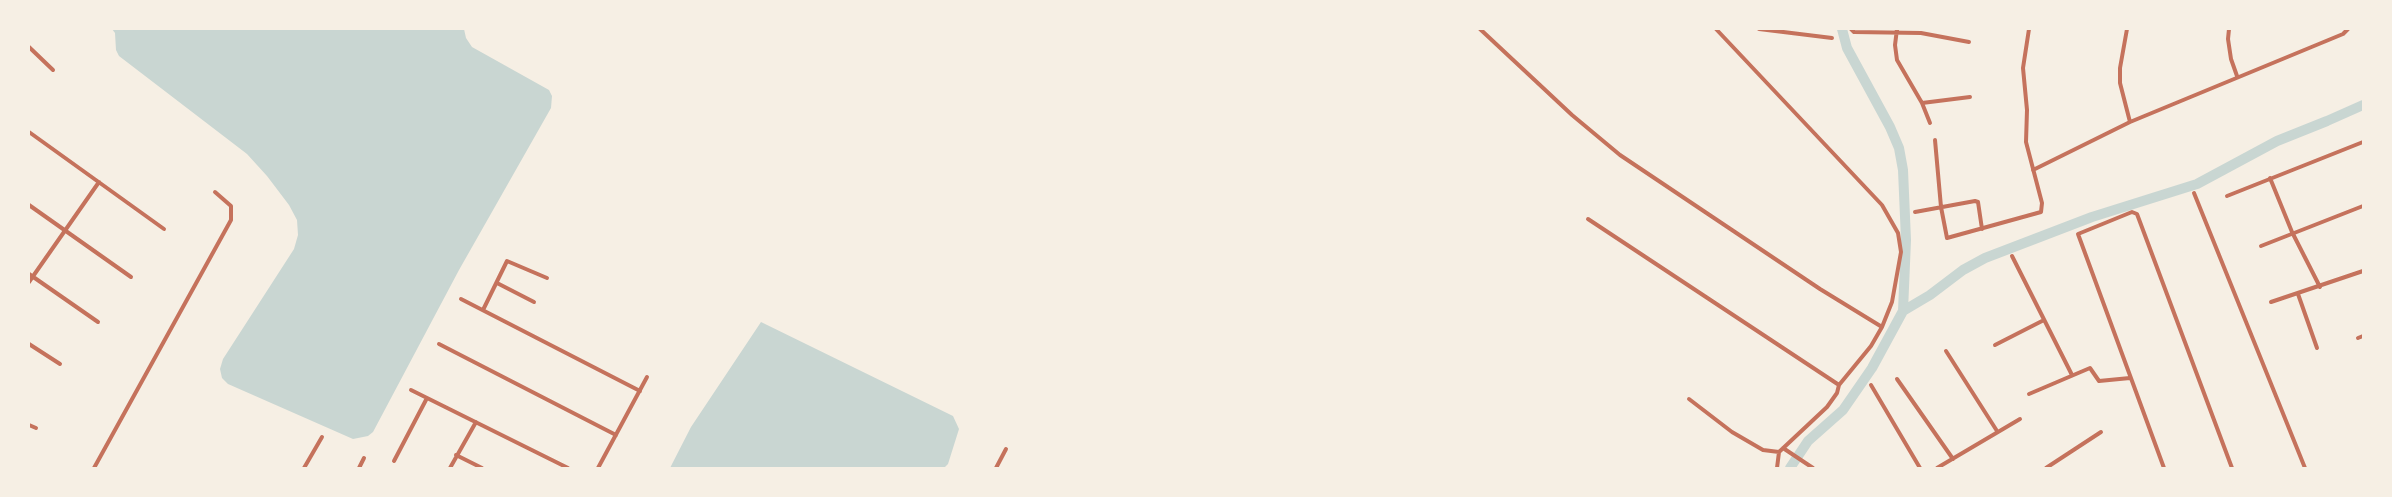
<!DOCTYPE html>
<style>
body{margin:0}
#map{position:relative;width:2392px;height:497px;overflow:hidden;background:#f6efe4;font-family:"Golos Text",sans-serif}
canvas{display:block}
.frame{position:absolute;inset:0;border:30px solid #f6efe4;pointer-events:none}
</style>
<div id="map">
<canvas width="2392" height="497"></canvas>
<div class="frame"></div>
</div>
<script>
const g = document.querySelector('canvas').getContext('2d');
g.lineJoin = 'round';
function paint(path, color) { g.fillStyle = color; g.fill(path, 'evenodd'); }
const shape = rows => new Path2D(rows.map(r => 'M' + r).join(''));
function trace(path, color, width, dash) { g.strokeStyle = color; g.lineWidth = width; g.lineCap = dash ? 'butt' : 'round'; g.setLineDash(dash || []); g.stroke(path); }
paint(shape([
 [112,29,464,29,466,38,472,47,549,90,552,96,551,108,459,270,373,432,368,436,353,439,228,384,222,378,220,369,223,359,294,249,298,235,297,220,289,205,267,176,247,154,119,56,116,50,115,33],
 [761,322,953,416,959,429,948,464,944,468,670,468,691,427]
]), '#c9d6d2');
trace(shape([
 [1903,311,1930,295,1963,270,1985,258,2092,217,2197,184,2277,141,2327,121,2363,105],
 [1790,468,1808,441,1843,410,1872,368,1903,311,1906,240,1903,170,1899,148,1890,127,1847,48,1842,29]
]), '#c9d6d2', 10);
trace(shape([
 [1480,29,1572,115,1620,155,1820,289,1882,327],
 [1716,29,1882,205,1898,233,1901,252,1892,302,1882,327,1871,346,1839,385,1837,393,1827,407,1779,452,1777,468],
 [1759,29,1832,38],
 [1851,29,1854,32,1921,33,1969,42],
 [1897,29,1895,45,1897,60,1922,103,1930,123],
 [2127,29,2120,68,2120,83,2130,122],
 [2229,29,2228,39,2231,59,2237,76],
 [29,47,53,70],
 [1922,103,1970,97],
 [29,132,164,229],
 [1935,140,1941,207,1947,238,2041,212,2042,203,2026,142,2027,110,2023,68,2029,29],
 [2033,170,2130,122,2343,34,2348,29],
 [2270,178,2292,232,2320,287],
 [2194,193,2305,468],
 [2227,196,2363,142],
 [29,205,131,277],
 [1915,212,1975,201,1978,202,1982,229],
 [1588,219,1839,385],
 [2261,246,2363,206],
 [2012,256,2072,375],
 [29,274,98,322],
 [29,282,99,182],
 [497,283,534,302],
 [2298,294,2317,348],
 [461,299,640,391],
 [2271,302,2363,271],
 [483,310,507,261,547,278],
 [2358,338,2363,336],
 [29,344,60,364],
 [439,344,616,435],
 [1995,345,2044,320],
 [1946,351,1997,431],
 [1897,379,1953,459],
 [1871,385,1920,468],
 [411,390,568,468],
 [2029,394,2090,368,2099,381,2130,378],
 [1689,399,1732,432,1763,450,1779,452],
 [29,425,36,428],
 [1783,448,1813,468],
 [456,455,482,468],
 [394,461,427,398],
 [94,468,231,220,231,206,215,192],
 [304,468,322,437],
 [359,468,364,458],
 [450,468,476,422],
 [598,468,647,377],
 [996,468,1006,449],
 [1937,468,2020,419],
 [2046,468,2101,432],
 [2164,468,2078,234,2132,212,2137,214,2232,468]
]), '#c5725c', 4);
</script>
